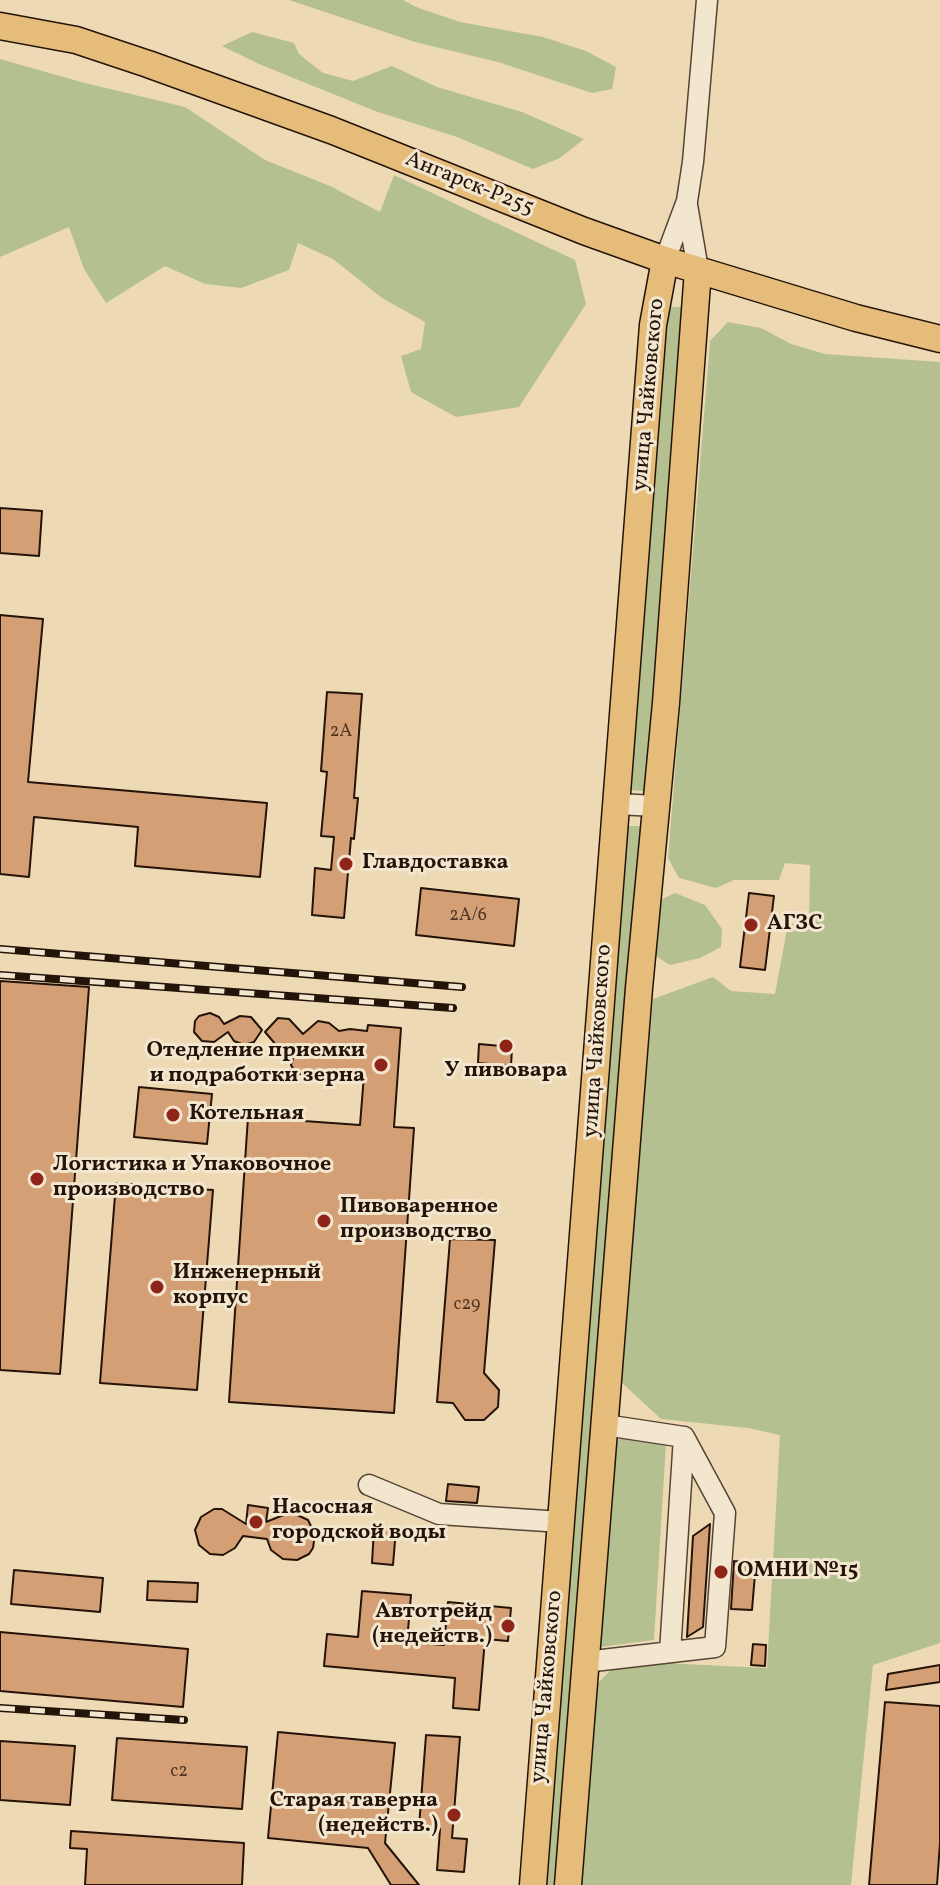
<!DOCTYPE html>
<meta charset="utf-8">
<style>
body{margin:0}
canvas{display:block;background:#edd9b3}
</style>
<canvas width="940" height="1885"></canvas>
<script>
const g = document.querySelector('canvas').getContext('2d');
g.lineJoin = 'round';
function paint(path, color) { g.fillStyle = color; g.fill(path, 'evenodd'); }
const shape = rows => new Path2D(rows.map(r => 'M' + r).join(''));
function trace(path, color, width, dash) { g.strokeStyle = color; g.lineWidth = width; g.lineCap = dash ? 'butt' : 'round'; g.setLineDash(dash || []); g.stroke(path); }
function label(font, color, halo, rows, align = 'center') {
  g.font = font + ' Vollkorn,serif'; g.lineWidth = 6; g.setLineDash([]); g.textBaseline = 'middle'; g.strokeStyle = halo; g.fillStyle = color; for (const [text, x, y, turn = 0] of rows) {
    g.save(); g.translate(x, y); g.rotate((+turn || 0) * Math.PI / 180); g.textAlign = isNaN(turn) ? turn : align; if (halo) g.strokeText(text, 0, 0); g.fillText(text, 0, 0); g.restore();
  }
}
paint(shape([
 [289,0,403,0,416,7,460,22,543,37,586,51,616,67,612,89,592,93,498,62,415,42],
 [252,32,294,43,299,54,323,73,353,81,392,66,437,87,522,112,584,139,560,158,533,169,457,137,375,111,259,64,222,46],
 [0,59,81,82,185,107,265,160,330,186,380,212,394,175,575,260,586,304,519,407,456,417,411,392,401,356,421,349,425,322,382,298,333,259,298,243,289,270,241,288,205,284,165,266,106,303,84,269,69,227,0,257],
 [665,307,683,307,645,791,625,790],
 [728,322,761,328,791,344,825,354,940,362,940,1643,873,1665,851,1885,580,1885,592,1689,620,1661,767,1668,780,1435,748,1428,661,1419,620,1381,653,999,713,977,731,991,775,994,788,924,809,922,810,865,785,863,779,880,734,880,716,888,679,878,668,858,710,341],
 [623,826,642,826,559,1885,542,1885],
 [675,893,705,905,722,929,721,947,700,958,670,965,654,955,662,899],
 [634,1434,666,1443,654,1640,600,1647,614,1441]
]), '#b4c090');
const building = shape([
 [0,508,42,511,39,556,0,553,0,508],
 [0,615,43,619,28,782,267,803,260,877,135,866,138,827,34,817,29,877,0,874,0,615],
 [327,692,362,694,354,798,358,798,354,839,351,838,344,918,312,915,315,868,331,870,334,837,321,836,327,772,321,771,327,692],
 [421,888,519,899,514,946,416,935,421,888],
 [749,893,774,896,765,970,740,967,749,893],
 [0,981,89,987,60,1374,0,1370,0,981],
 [210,1013,219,1017,224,1024,240,1016,251,1017,262,1030,254,1042,244,1045,234,1041,228,1032,214,1042,202,1041,194,1032,195,1021,199,1016,210,1013],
 [278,1018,289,1019,303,1034,318,1021,329,1023,339,1031,350,1029,367,1031,368,1025,401,1028,394,1127,414,1128,394,1413,229,1402,248,1117,360,1125,364,1075,347,1076,337,1070,324,1075,312,1070,304,1074,296,1074,291,1065,295,1051,277,1046,265,1032,278,1018],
 [479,1044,512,1047,511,1066,478,1063,479,1044],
 [139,1087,212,1094,207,1144,134,1137,139,1087],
 [116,1183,213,1190,197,1390,100,1383,116,1183],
 [450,1239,495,1240,484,1373,499,1390,498,1407,484,1420,465,1420,453,1403,437,1402,450,1239],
 [448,1484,479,1487,477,1503,446,1501,448,1484],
 [248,1505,268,1508,266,1522,286,1514,295,1514,308,1520,315,1534,313,1548,309,1554,297,1560,283,1559,271,1550,267,1539,243,1536,235,1548,223,1555,210,1554,199,1545,195,1530,201,1517,214,1509,222,1509,246,1524,248,1505],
 [710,1524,703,1627,687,1637,693,1536,710,1524],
 [374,1528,396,1529,393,1565,372,1563,374,1528],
 [734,1561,756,1562,752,1610,731,1609,734,1561],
 [14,1570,103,1578,100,1612,11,1604,14,1570],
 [148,1581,198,1583,197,1602,147,1600,148,1581],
 [362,1591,411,1595,407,1642,444,1645,448,1602,511,1608,508,1641,485,1639,479,1710,453,1708,455,1678,324,1666,327,1634,358,1637,362,1591],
 [0,1632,188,1649,183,1707,0,1691,0,1632],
 [753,1644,766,1645,765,1666,751,1665,753,1644],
 [940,1665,940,1682,886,1690,888,1674,940,1665],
 [885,1702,940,1706,940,1843,937,1885,869,1885,885,1702],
 [278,1732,395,1743,385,1843,419,1885,391,1885,368,1848,268,1838,278,1732],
 [426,1735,460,1737,452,1838,467,1839,464,1872,437,1870,440,1829,419,1827,426,1735],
 [117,1738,247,1747,242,1809,112,1800,117,1738],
 [0,1741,75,1746,70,1805,0,1800,0,1741],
 [71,1831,244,1843,242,1885,85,1885,87,1849,70,1848,71,1831]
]);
paint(building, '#d49f75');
trace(building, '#231309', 2);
const minor = shape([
 [687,205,698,270],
 [665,260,687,201,693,162,707,0],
 [617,804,656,806],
 [369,1485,439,1514,562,1522],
 [670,1652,684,1437],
 [585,1662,715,1647,725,1513,684,1437,605,1425]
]);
const major = shape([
 [0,26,76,40,148,64,331,130,584,231,665,260,856,318,940,339],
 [533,1885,653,325,665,260],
 [568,1885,639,988,666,703,698,270]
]);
trace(minor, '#564434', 23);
trace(major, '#231309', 29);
trace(minor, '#f3e6ce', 20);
trace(major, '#e6bc7a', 26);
const rail = shape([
 [0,949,462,987],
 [0,975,453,1008],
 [0,1708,184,1720]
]);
trace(rail, '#231309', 8);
trace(rail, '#f3e6ce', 5, [15]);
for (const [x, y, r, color] of [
 [346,864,8,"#8f2418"],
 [751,925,8,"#8f2418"],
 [506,1046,8,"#8f2418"],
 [381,1065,8,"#8f2418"],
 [173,1115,8,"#8f2418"],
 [37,1179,8,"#8f2418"],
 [324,1221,8,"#8f2418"],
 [157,1287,8,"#8f2418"],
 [256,1522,8,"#8f2418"],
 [721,1572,8,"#8f2418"],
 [508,1626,8,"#8f2418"],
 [454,1815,8,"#8f2418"]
]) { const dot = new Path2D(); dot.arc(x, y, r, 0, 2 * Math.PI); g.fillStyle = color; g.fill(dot); trace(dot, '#f3e6ce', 3); }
label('18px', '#4f3624', null, [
 ["2А",341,733],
 ["2А/6",468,917],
 ["с29",467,1306],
 ["с2",179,1773]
]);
label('22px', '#231309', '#f3e6ce', [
 ["Ангарск-Р255",469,185,22],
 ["улица Чайковского",650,395,-85],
 ["улица Чайковского",599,1041,-86],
 ["улица Чайковского",548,1687,-85]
]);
label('bold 22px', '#231309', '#f3e6ce', [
 ["Главдоставка",362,864],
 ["АГЗС",767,925],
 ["Отедление приемки",365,1052,"right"],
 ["и подработки зерна",365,1077,"right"],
 ["У пивовара",506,1072,"center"],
 ["Котельная",189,1115],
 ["Логистика и Упаковочное",53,1166],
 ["производство",53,1191],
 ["Пивоваренное",340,1208],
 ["производство",340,1233],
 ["Инженерный",173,1274],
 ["корпус",173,1299],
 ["Насосная",272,1509],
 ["городской воды",272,1534],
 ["ОМНИ №15",737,1572],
 ["Автотрейд",492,1613,"right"],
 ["(недейств.)",492,1638,"right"],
 ["Старая таверна",438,1802,"right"],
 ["(недейств.)",438,1827,"right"]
], 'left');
</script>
